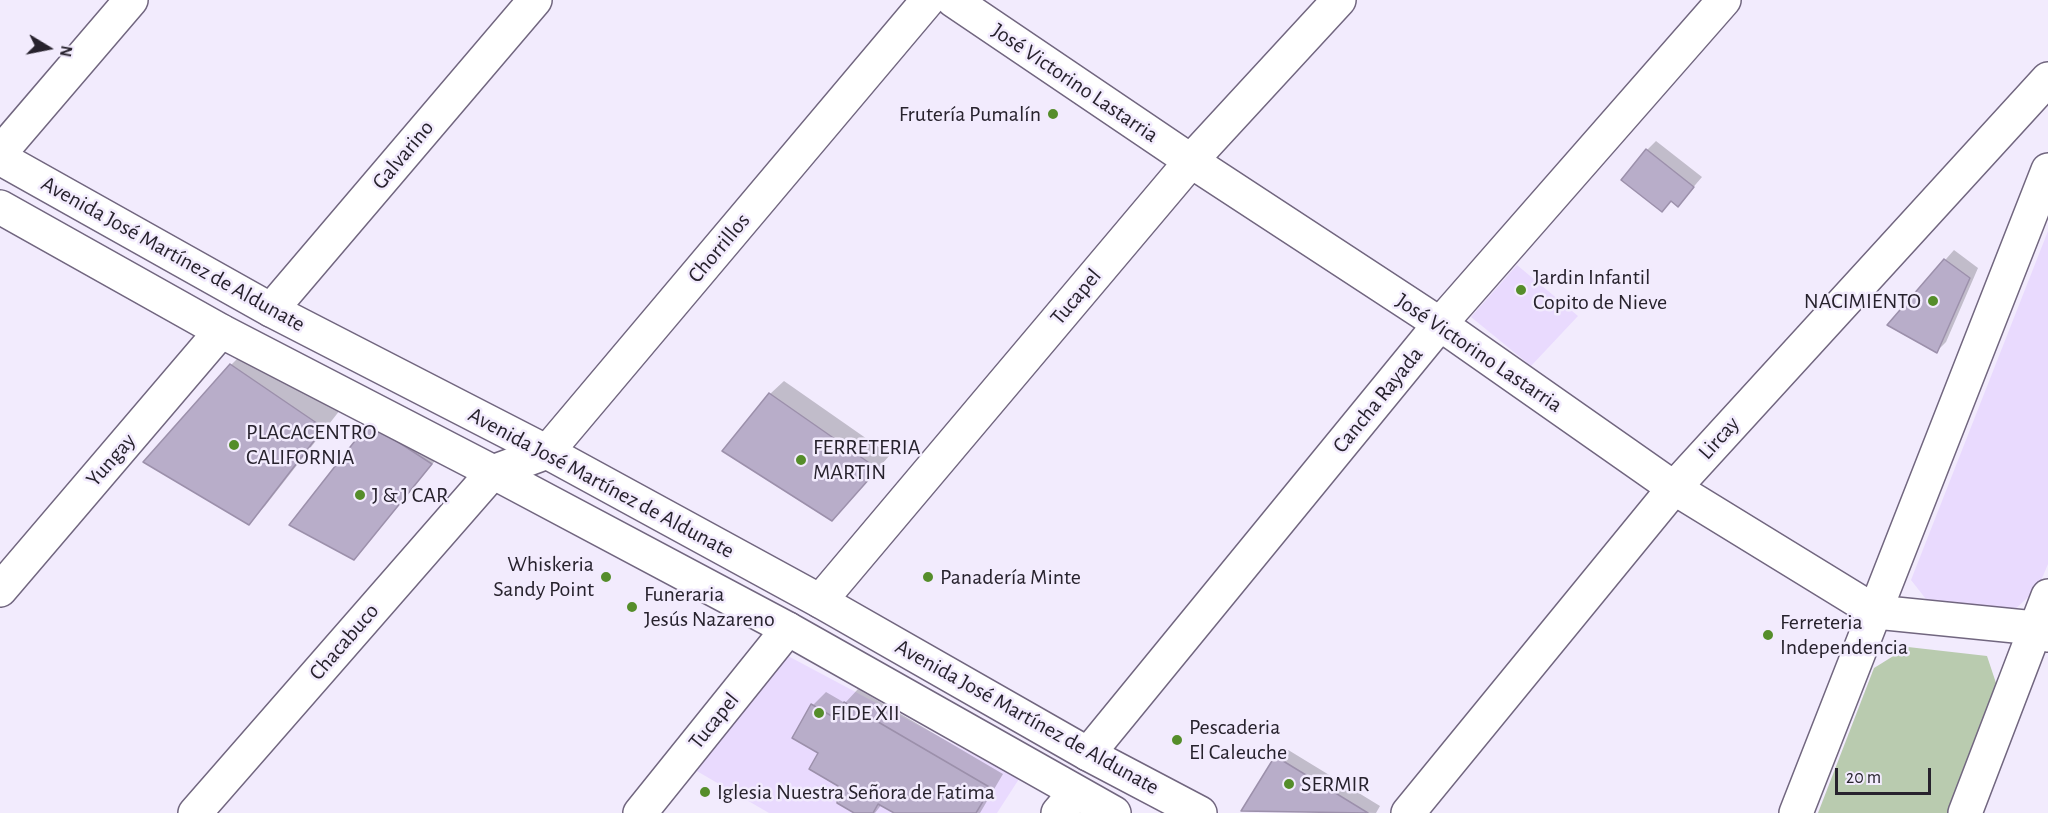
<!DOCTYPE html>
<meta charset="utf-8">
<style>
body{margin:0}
#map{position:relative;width:2048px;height:813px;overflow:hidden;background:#f2ebfd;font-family:"Alegreya Sans",sans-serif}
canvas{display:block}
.north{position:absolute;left:18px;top:18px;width:60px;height:60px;-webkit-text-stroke:4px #f2ebfd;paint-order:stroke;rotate:100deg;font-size:16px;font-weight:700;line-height:24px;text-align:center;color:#27222d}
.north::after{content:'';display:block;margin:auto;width:21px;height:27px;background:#27222d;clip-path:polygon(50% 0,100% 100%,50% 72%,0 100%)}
.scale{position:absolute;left:1835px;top:768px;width:96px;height:27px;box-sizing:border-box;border:3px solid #27222d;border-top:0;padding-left:8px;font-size:18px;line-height:21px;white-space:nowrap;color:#27222d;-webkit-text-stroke:4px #f2ebfd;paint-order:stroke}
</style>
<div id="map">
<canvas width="2048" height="813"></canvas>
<div class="north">N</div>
<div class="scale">20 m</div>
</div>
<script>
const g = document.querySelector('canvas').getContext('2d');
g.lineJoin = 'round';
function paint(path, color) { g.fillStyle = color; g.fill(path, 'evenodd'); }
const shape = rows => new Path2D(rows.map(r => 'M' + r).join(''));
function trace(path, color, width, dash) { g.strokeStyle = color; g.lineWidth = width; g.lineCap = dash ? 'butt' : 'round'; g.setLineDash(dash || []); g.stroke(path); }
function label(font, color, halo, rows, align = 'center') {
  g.font = font + ' "Alegreya Sans",sans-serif'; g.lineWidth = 5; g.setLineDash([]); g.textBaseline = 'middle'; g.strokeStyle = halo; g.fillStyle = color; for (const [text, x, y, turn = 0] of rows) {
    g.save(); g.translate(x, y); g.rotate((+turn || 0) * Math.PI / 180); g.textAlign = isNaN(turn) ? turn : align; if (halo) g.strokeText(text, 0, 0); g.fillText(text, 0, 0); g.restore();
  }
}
paint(shape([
 [2048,231,2048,564,2038,588,2011,613,1929,603,1911,580],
 [1517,265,1578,316,1531,366,1471,317],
 [788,656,1019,779,997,813,769,813,695,770]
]), '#e9dafe');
paint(shape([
 [1908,647,1987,656,1997,686,1949,813,1818,813,1874,668]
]), '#b9cbaf');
paint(shape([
 [1656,141,1702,177,1678,205,1672,200,1662,210,1647,150],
 [1954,250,1978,268,1946,342,1937,351,1889,324],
 [248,348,340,410,265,506,248,523,231,365],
 [784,381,890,455,845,505,770,394],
 [370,424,444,450,354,558],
 [858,689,1003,774,980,813,897,813,882,804,875,813,857,813,820,753,813,705,826,692,845,703],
 [1285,748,1380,806,1376,813,1243,811,1276,757]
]), '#0003');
const building = shape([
 [1646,149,1694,187,1678,207,1671,201,1662,212,1621,180,1646,149],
 [1944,259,1970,278,1937,353,1887,325,1944,259],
 [230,364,324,428,249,525,143,462,230,364],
 [769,393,878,469,832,521,722,451,769,393],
 [369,423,432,464,354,560,289,525,369,423],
 [844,702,991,788,976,813,894,813,878,804,873,813,854,813,837,803,838,786,809,769,818,753,792,738,811,704,835,718,844,702],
 [1275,756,1368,813,1241,811,1275,756]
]);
paint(building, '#b8adc9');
trace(building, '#9c90ab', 1.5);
const street = shape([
 [953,0,1191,161,1440,324,1674,488,1876,612,2035,628,2048,635],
 [0,153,131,0],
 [271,310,535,0],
 [0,590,221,331],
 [820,601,1197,154,1339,0],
 [1088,754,1440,324,1724,0],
 [195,813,493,472,547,452,928,0],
 [640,813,788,629],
 [1058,813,1075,793],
 [1408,813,1674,488,2048,79]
]);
const secondary = shape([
 [0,158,271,310,547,452,820,601,1088,754,1200,813],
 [0,207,221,331,493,472,788,629,1114,813],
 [1796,813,2048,170],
 [1965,813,2048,596]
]);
trace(street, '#71667f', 36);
trace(secondary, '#71667f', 36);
trace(street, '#fff', 33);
trace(secondary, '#fff', 33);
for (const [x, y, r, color] of [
 [1053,114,6,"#558d2a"],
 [1521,290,6,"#558d2a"],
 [1933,301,6,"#558d2a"],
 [234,445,6,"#558d2a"],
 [801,460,6,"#558d2a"],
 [360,495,6,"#558d2a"],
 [606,577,6,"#558d2a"],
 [928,577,6,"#558d2a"],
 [632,607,6,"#558d2a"],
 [1768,635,6,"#558d2a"],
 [819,713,6,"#558d2a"],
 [1177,740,6,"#558d2a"],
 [1289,784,6,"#558d2a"],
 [705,792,6,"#558d2a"]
]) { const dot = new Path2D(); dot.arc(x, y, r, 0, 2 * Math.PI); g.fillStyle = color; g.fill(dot); trace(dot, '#f2ebfd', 2); }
label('22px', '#27222d', '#f2ebfd', [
 ["José Victorino Lastarria",1075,83,34],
 ["Galvarino",403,155,-50],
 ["Chorrillos",719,248,-50],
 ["Avenida José Martínez de Aldunate",173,254,29],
 ["Tucapel",1076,297,-50],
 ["José Victorino Lastarria",1479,353,34],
 ["Cancha Rayada",1378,400,-51],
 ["Lircay",1719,438,-48],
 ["Yungay",111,460,-49],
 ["Avenida José Martínez de Aldunate",601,483,28],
 ["Chacabuco",344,642,-49],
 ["Avenida José Martínez de Aldunate",1027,717,29],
 ["Tucapel",714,721,-51]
]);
label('22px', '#27222d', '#f2ebfd', [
 ["Frutería Pumalín",1041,114,"right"],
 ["Jardin Infantil",1533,277],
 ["Copito de Nieve",1533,302],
 ["NACIMIENTO",1921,301,"right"],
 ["PLACACENTRO",246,432],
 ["CALIFORNIA",246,457],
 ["FERRETERIA",813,447],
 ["MARTIN",813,472],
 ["J & J CAR",372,495],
 ["Whiskeria",594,564,"right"],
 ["Sandy Point",594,589,"right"],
 ["Panadería Minte",940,577],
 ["Funeraria",644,594],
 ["Jesús Nazareno",644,619],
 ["Ferreteria",1780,622],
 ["Independencia",1780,647],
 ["FIDE XII",831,713],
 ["Pescaderia",1189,727],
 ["El Caleuche",1189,752],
 ["SERMIR",1301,784],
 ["Iglesia Nuestra Señora de Fatima",717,792]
], 'left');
</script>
